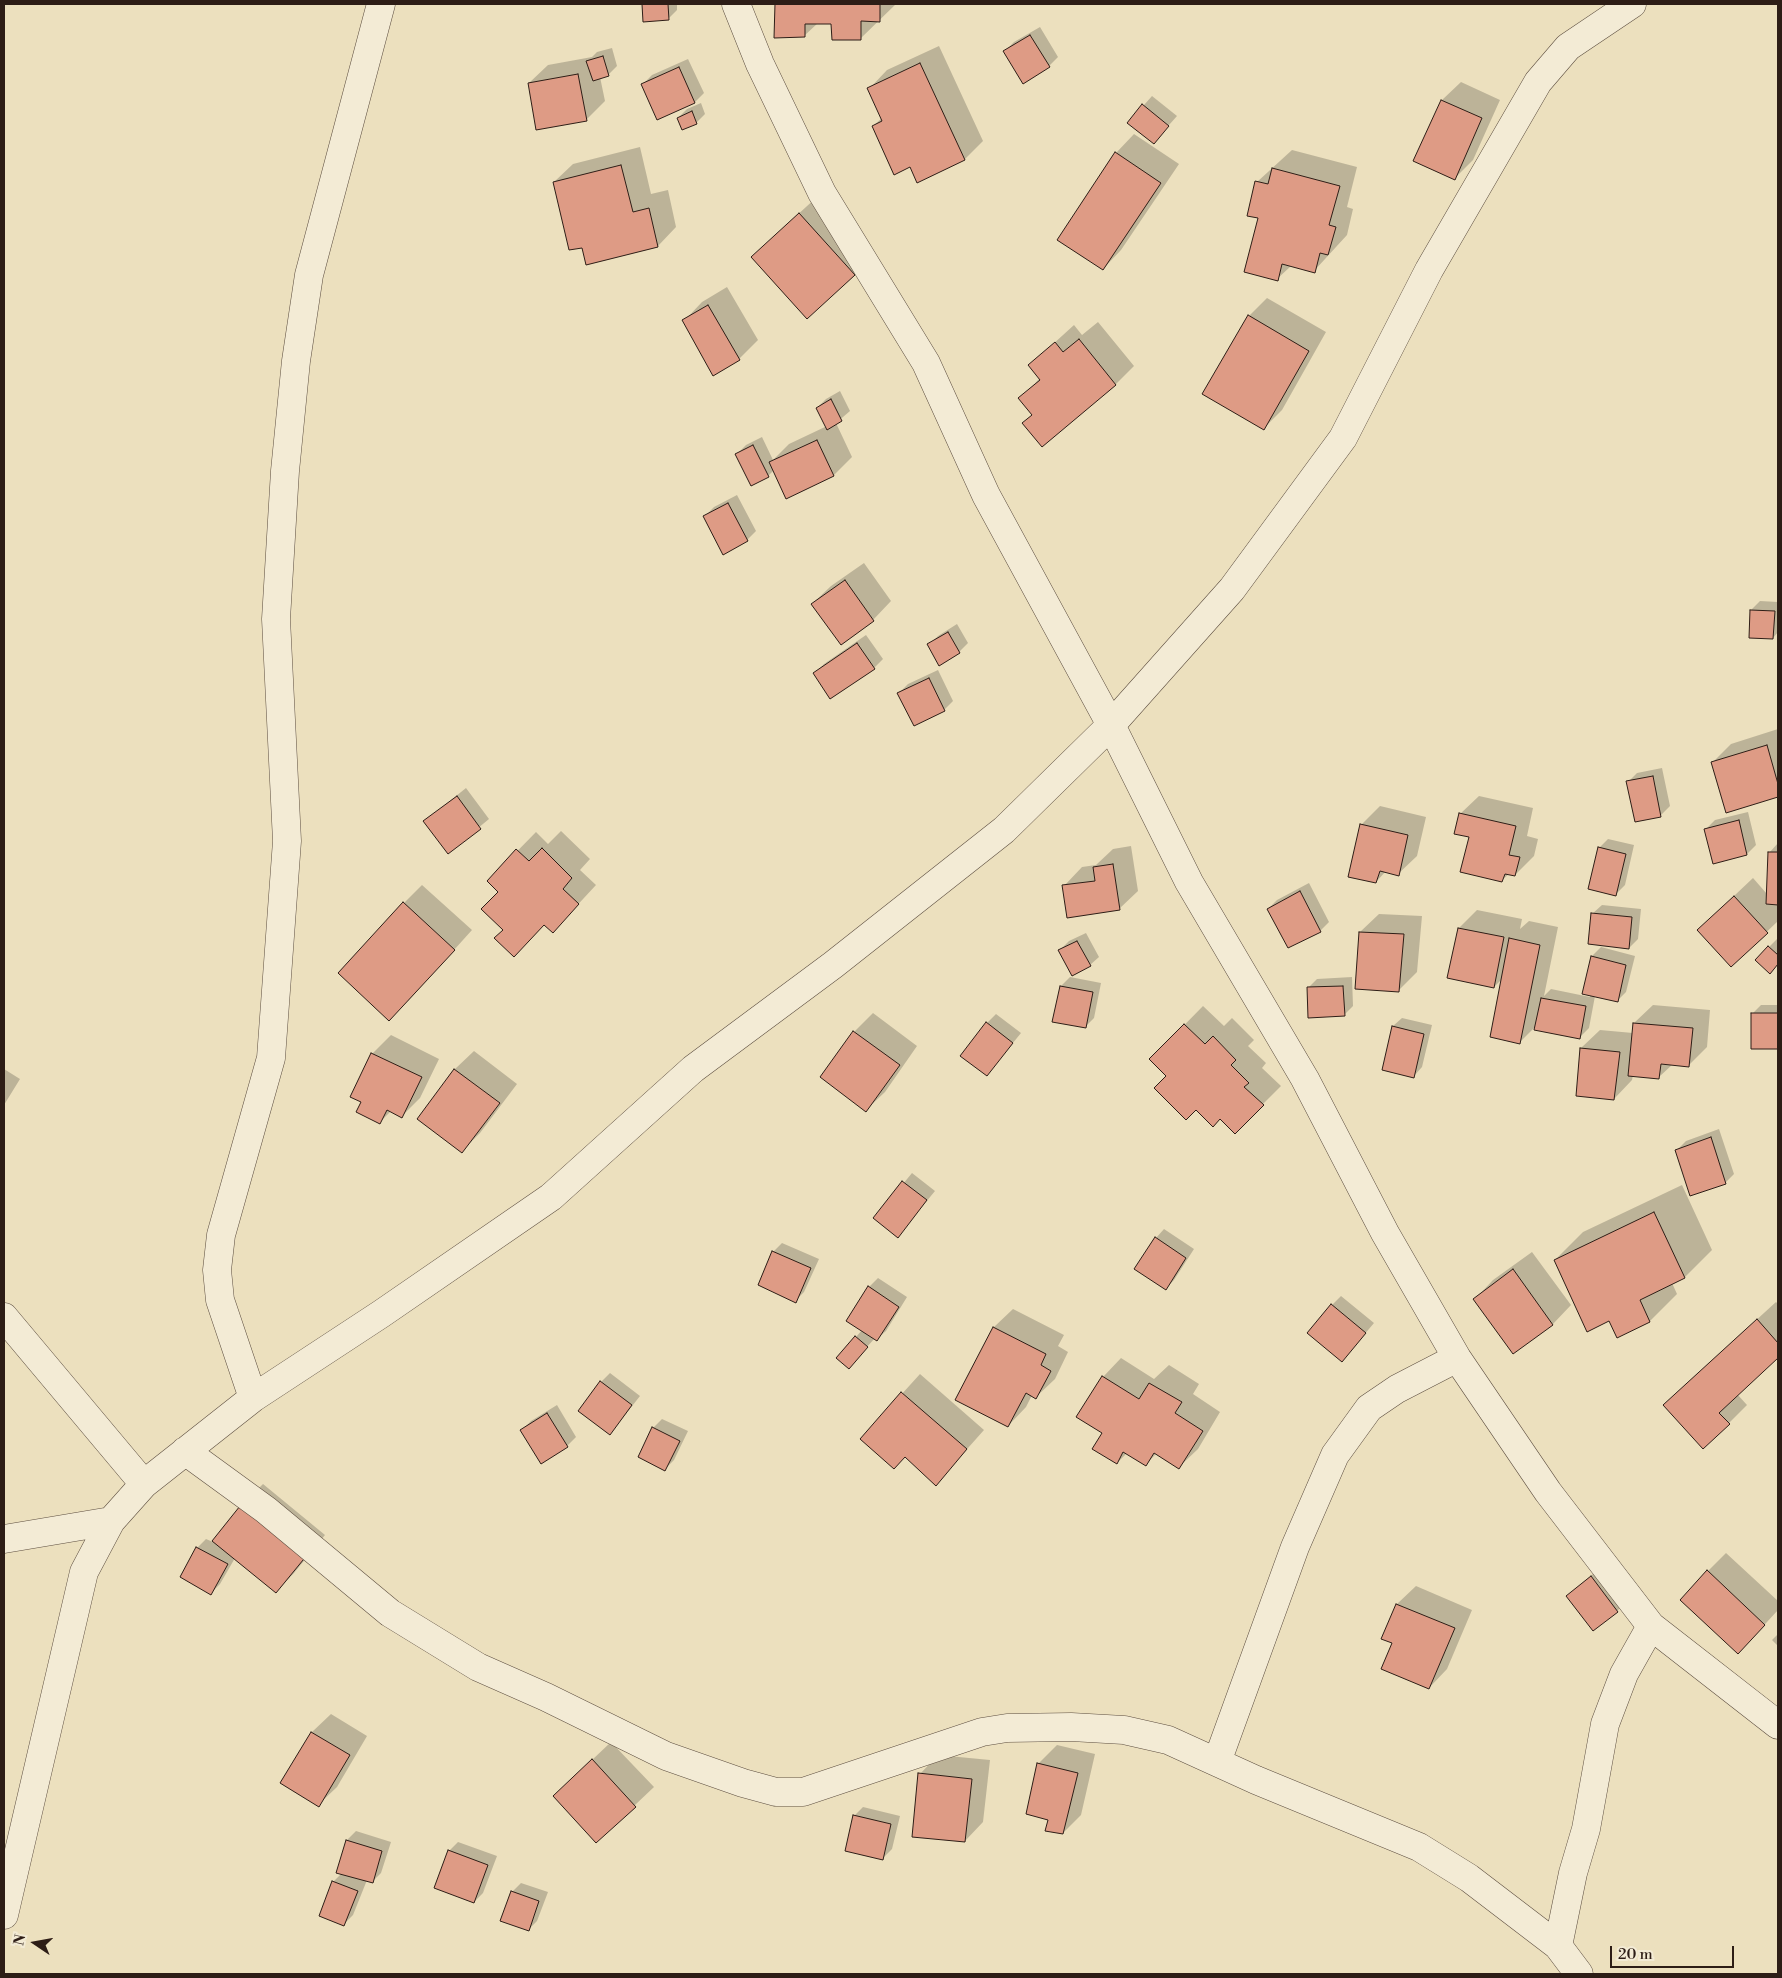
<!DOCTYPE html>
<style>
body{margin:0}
#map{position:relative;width:1782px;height:1978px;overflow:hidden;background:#ece0be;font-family:"Libre Bodoni",serif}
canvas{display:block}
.frame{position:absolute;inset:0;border:5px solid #2d1d16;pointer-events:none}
.north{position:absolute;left:10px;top:1918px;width:50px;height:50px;-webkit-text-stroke:4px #f3ebd5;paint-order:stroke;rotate:282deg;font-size:14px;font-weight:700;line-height:20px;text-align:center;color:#2d1d16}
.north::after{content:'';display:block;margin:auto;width:18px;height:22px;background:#2d1d16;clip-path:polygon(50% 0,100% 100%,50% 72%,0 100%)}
.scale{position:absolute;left:1610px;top:1946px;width:124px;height:22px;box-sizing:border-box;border:2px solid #2d1d16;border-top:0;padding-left:6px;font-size:15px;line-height:18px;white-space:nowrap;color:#2d1d16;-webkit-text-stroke:4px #f3ebd5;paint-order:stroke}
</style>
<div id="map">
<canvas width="1782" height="1978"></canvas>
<div class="frame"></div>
<div class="north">N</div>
<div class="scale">20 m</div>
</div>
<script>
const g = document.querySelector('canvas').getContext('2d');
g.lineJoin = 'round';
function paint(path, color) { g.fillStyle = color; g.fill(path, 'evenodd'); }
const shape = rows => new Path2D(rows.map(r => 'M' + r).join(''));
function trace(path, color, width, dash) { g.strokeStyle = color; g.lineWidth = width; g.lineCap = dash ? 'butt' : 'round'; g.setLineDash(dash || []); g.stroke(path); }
paint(shape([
 [643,4,677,4,677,10,668,19,644,20],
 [776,4,896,4,860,39,833,23,818,23,804,36,775,36],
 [1040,27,1058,57,1049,66,1005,51,1014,42],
 [939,46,983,141,965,159,918,181,911,166,873,126,882,118,869,89,887,70],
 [612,48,617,66,608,75,600,77,605,101,586,120,529,83,548,65,592,57,597,52],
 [688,59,704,93,695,102,658,119,643,84,652,75],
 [1461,82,1500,100,1473,160,1454,179,1415,161,1442,100],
 [1152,96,1177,116,1154,142,1129,122],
 [701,103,705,114,696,123,678,118,687,109],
 [1134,134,1179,164,1121,250,1103,269,1116,153],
 [640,147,651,194,668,190,676,227,658,246,586,263,582,246,554,182,573,164],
 [1292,150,1357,167,1347,207,1353,209,1347,235,1314,271,1291,266,1277,279,1260,217,1257,182],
 [818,196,872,256,854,274,771,239],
 [727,287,758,340,739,359,684,321,702,302],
 [1267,298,1326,332,1282,410,1264,428,1249,316],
 [1098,322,1134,366,1116,384,1042,445,1023,423,1033,414,1020,399,1040,378,1030,365,1074,325,1082,335],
 [840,391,850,411,836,423,852,457,834,475,786,498,774,470,768,476,737,454,746,445,762,437,773,460,789,444,827,426,817,408,826,399],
 [737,495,756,531,747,540,705,516,714,507],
 [864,563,891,601,873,620,812,604,831,586],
 [1760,601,1778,602,1778,632,1773,638,1751,610],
 [957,624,968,643,959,652,929,645,938,636],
 [866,635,883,659,874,668,815,673,824,664],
 [938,670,953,701,944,710,899,693,908,684],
 [1778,729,1778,795,1727,811,1712,763,1731,744],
 [1662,768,1670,806,1661,815,1635,820,1628,782,1637,773],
 [466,788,489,819,449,852,425,821],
 [1479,796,1533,808,1527,836,1538,839,1534,856,1515,875,1509,874,1502,880,1470,836,1460,814],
 [1380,806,1426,817,1417,856,1398,874,1386,871,1376,882,1361,825],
 [1748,812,1756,845,1747,854,1714,863,1706,829,1715,820],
 [561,831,590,859,580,870,596,885,571,912,545,924,504,930,499,892,488,881,536,832,548,844],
 [1608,839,1634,845,1625,885,1616,894,1599,848],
 [1778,843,1778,921,1731,966,1698,930,1753,878,1767,894,1769,853],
 [1131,846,1138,891,1119,909,1064,886,1082,867,1096,865,1113,849],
 [1309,883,1329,922,1320,931,1268,909,1277,900],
 [422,885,472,930,408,1001,404,903],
 [1602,905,1641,909,1638,939,1629,948,1592,914],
 [1477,910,1522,919,1520,929,1529,921,1558,927,1544,996,1551,989,1590,997,1592,956,1601,947,1635,956,1626,992,1617,1001,1595,996,1589,1028,1580,1037,1536,1026,1520,1042,1503,978,1494,987,1448,977,1459,928],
 [1379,914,1422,916,1417,972,1399,990,1360,932],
 [1086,933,1099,957,1090,965,1060,950,1069,941],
 [1778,938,1778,964,1770,972,1769,947],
 [1070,977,1101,983,1094,1018,1085,1027,1061,986],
 [1352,977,1353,1006,1344,1015,1308,988,1317,979],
 [1653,1005,1710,1010,1707,1047,1689,1065,1673,1064,1659,1077,1633,1075,1632,1080,1614,1099,1577,1095,1581,1048,1600,1030,1633,1033,1634,1023],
 [1761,1005,1778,1005,1778,1048,1752,1048,1752,1014],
 [1203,1006,1224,1026,1232,1018,1254,1040,1248,1046,1266,1063,1262,1068,1281,1086,1235,1132,1151,1059],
 [873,1013,917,1046,885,1092,866,1110,822,1077,854,1032],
 [996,1014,1021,1033,987,1075,987,1023],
 [1402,1018,1432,1025,1422,1067,1414,1076,1393,1026],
 [391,1035,439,1059,420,1098,402,1116,391,1111,380,1122,362,1102,372,1054],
 [474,1051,517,1084,480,1133,462,1151,419,1119,455,1069],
 [4,1069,20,1079,4,1105],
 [1719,1129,1734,1174,1725,1183,1677,1150,1686,1141],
 [912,1173,935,1191,898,1236,875,1218],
 [1682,1185,1712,1250,1685,1277,1672,1283,1677,1294,1650,1321,1609,1320,1555,1260,1583,1232],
 [1164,1229,1194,1249,1174,1280,1165,1289,1156,1238],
 [782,1243,819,1259,804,1292,795,1301,773,1252],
 [1532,1252,1571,1305,1553,1324,1513,1352,1475,1299,1493,1280],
 [878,1278,907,1297,886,1331,877,1339,875,1338,849,1367,838,1358,862,1330,869,1287],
 [1341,1296,1374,1323,1342,1361,1332,1305],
 [1776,1302,1778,1304,1778,1356,1737,1394,1747,1405,1729,1423,1684,1386],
 [1013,1309,1064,1335,1058,1346,1068,1352,1055,1379,1036,1397,1032,1395,1026,1407,1008,1426,956,1399,994,1327],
 [1121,1358,1154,1379,1169,1365,1199,1384,1193,1394,1220,1412,1198,1449,1179,1467,1157,1453,1145,1465,1127,1453,1117,1463,1103,1433,1103,1377],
 [610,1373,640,1396,610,1434,601,1382],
 [920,1374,984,1430,936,1484,905,1456,861,1439],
 [557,1405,576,1437,567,1446,522,1430,531,1421],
 [662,1419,688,1431,674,1460,665,1469,653,1428],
 [263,1484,325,1535,294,1573,276,1592,235,1558,220,1584,211,1593,182,1577,197,1548,206,1539,213,1542,245,1502],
 [1726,1553,1778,1601,1778,1610,1756,1634,1708,1571],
 [1600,1568,1626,1602,1617,1611,1567,1596],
 [1416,1586,1472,1610,1447,1669,1429,1688,1394,1643,1383,1638,1397,1604],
 [1778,1634,1778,1646,1772,1640],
 [331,1714,367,1736,337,1787,318,1805,281,1782,312,1732],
 [611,1742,654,1787,596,1842,573,1778],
 [1057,1745,1095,1754,1081,1815,1063,1833,1050,1819,1038,1764],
 [938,1755,990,1760,983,1822,965,1841,920,1774],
 [863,1807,900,1816,892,1849,883,1858,854,1816],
 [356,1831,391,1842,381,1873,372,1882,367,1880,353,1915,344,1924,333,1882,342,1873,337,1872,347,1840],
 [458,1842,497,1856,483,1893,474,1902,449,1851],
 [521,1883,548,1892,537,1921,528,1930,512,1892]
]), '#0003');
const building = shape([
 [642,4,668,4,669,20,643,22,642,4],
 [775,4,880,4,880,22,861,21,861,40,832,40,831,24,805,24,805,37,774,38,775,4],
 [1030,35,1050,67,1023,84,1003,51,1030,35],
 [603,56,609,76,593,81,586,61,603,56],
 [920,63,965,160,917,183,910,167,894,175,872,126,882,121,867,88,920,63],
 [679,67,695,103,657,120,641,84,679,67],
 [578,74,587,121,536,130,528,83,578,74],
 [1441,100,1482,118,1455,180,1413,161,1441,100],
 [1142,104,1169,126,1154,144,1127,123,1142,104],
 [692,111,697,124,682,130,677,118,692,111],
 [1115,152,1161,183,1103,270,1057,240,1115,152],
 [621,165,633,212,649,208,658,247,586,265,582,248,569,250,553,182,621,165],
 [1272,168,1340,186,1329,225,1336,227,1328,255,1320,253,1315,273,1282,264,1278,281,1244,272,1258,218,1247,216,1255,181,1268,184,1272,168],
 [799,213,855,275,807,319,751,257,799,213],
 [708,305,740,360,713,376,682,320,708,305],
 [1248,315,1309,351,1264,430,1202,394,1248,315],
 [1079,339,1116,385,1042,447,1022,423,1032,415,1018,398,1040,380,1028,365,1055,342,1063,352,1079,339],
 [831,399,842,421,827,430,816,408,831,399],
 [817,440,834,476,786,499,769,462,817,440],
 [753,445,769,477,751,486,735,454,753,445],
 [728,503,748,541,723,555,703,516,728,503],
 [845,580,874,621,841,645,811,604,845,580],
 [1750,610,1775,611,1773,639,1749,638,1750,610],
 [948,632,960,653,939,666,927,644,948,632],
 [857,643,875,669,830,699,813,673,857,643],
 [929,678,945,711,914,726,897,693,929,678],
 [1767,745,1778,784,1778,797,1726,813,1711,762,1767,745],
 [1653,776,1661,817,1635,822,1626,781,1653,776],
 [457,796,481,829,448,854,423,821,457,796],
 [1459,813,1516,826,1509,855,1520,857,1515,876,1505,874,1502,882,1460,872,1469,837,1454,834,1459,813],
 [1739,820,1747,855,1713,864,1704,829,1739,820],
 [1360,824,1408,835,1399,876,1380,871,1376,883,1348,877,1360,824],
 [1598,847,1626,854,1616,896,1588,889,1598,847],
 [542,848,572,878,563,889,579,904,553,933,544,925,514,957,494,938,503,930,481,909,498,892,487,881,516,849,529,861,542,848],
 [1768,852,1778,852,1778,905,1766,904,1768,852],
 [1113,864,1120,910,1067,918,1062,885,1095,881,1093,867,1113,864],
 [1300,891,1321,932,1288,948,1267,909,1300,891],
 [1734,896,1768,933,1731,967,1697,930,1734,896],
 [403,902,455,950,389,1021,338,973,403,902],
 [1591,913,1632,917,1629,949,1588,944,1591,913],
 [1458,928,1504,937,1494,988,1447,978,1458,928],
 [1359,932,1404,934,1399,992,1355,989,1359,932],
 [1509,938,1540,945,1520,1044,1490,1037,1509,938],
 [1077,941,1091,966,1072,976,1058,950,1077,941],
 [1768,946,1778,955,1778,964,1770,974,1755,960,1768,946],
 [1591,956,1626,965,1618,1002,1582,994,1591,956],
 [1060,986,1093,992,1086,1028,1052,1022,1060,986],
 [1343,986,1345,1016,1308,1018,1307,987,1343,986],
 [1541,998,1586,1006,1580,1039,1534,1030,1541,998],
 [1751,1013,1778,1013,1778,1049,1751,1049,1751,1013],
 [986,1022,1013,1043,987,1076,960,1056,986,1022],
 [1633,1023,1693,1028,1689,1067,1661,1064,1659,1079,1628,1076,1633,1023],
 [1184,1024,1205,1044,1213,1036,1236,1060,1231,1065,1249,1083,1244,1087,1264,1105,1235,1134,1220,1119,1213,1127,1196,1110,1186,1120,1154,1088,1166,1076,1149,1059,1184,1024],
 [1392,1026,1424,1034,1414,1078,1382,1070,1392,1026],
 [853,1031,900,1065,866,1112,820,1077,853,1031],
 [1580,1048,1620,1052,1614,1100,1576,1096,1580,1048],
 [371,1053,422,1077,402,1118,387,1110,380,1124,356,1112,361,1102,350,1097,371,1053],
 [454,1069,500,1103,462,1153,417,1119,454,1069],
 [1711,1137,1726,1184,1690,1196,1675,1150,1711,1137],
 [902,1181,927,1200,898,1238,873,1218,902,1181],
 [1654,1212,1685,1278,1640,1300,1650,1322,1617,1338,1609,1321,1587,1332,1554,1260,1654,1212],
 [1155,1237,1186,1258,1166,1290,1134,1269,1155,1237],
 [772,1251,811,1268,796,1303,758,1285,772,1251],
 [1513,1269,1553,1325,1513,1354,1473,1299,1513,1269],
 [868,1286,899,1307,877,1341,846,1321,868,1286],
 [1331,1304,1366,1333,1342,1362,1307,1333,1331,1304],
 [1757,1319,1778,1343,1778,1358,1719,1413,1730,1424,1703,1449,1663,1405,1757,1319],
 [993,1327,1046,1354,1041,1365,1051,1371,1036,1399,1026,1393,1008,1427,955,1400,993,1327],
 [855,1336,868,1347,849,1369,836,1358,855,1336],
 [1102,1376,1139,1399,1149,1383,1182,1402,1175,1413,1203,1431,1179,1469,1154,1453,1146,1466,1123,1452,1117,1464,1092,1449,1102,1433,1076,1417,1102,1376],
 [600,1381,632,1405,610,1435,578,1411,600,1381],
 [901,1392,967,1449,936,1486,905,1457,894,1469,860,1439,901,1392],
 [547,1413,568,1447,541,1464,520,1430,547,1413],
 [652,1427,680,1441,665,1471,638,1457,652,1427],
 [244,1501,308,1554,276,1593,212,1541,244,1501],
 [196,1547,228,1564,211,1595,180,1577,196,1547],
 [1707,1570,1765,1625,1738,1654,1680,1600,1707,1570],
 [1591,1576,1618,1612,1593,1631,1566,1596,1591,1576],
 [1396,1604,1455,1628,1429,1689,1381,1669,1392,1643,1381,1639,1396,1604],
 [311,1732,350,1755,319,1807,280,1783,311,1732],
 [592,1759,636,1807,596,1843,553,1796,592,1759],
 [1037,1763,1078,1773,1063,1834,1045,1831,1048,1820,1026,1814,1037,1763],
 [918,1773,972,1779,965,1842,912,1837,918,1773],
 [853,1815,891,1824,883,1860,845,1851,853,1815],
 [346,1840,382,1851,373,1883,336,1873,346,1840],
 [448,1850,488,1865,474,1903,434,1888,448,1850],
 [332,1881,358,1891,344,1926,319,1916,332,1881],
 [511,1891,539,1901,529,1931,500,1921,511,1891]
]);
paint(building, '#de9b85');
trace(building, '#2d1d16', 1);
const minor = shape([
 [736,4,760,64,822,193,926,363,986,495,1111,725,1189,882,1305,1079,1385,1233,1457,1358,1548,1492,1651,1626,1778,1725],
 [4,1317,144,1484],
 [253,1398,220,1300,217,1270,221,1235,271,1058,287,841,276,619,285,471,296,361,309,275,381,4],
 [185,1451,266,1510,390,1613,478,1667,546,1697,666,1756,743,1783,776,1792,803,1792,982,1732,1007,1728,1071,1727,1124,1730,1168,1740,1256,1780,1419,1847,1469,1878,1558,1946,1579,1974],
 [4,1539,111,1521],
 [1217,1762,1295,1547,1335,1455,1369,1408,1397,1389,1457,1358],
 [4,1915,84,1572,111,1521,144,1484,253,1398,381,1314,551,1197,693,1069,833,965,1004,830,1111,725,1232,589,1343,438,1429,270,1538,82,1568,47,1632,4],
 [1558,1946,1573,1873,1586,1829,1605,1724,1624,1674,1651,1626]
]);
trace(minor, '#5d4e40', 29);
trace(minor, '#f3ebd5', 28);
</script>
